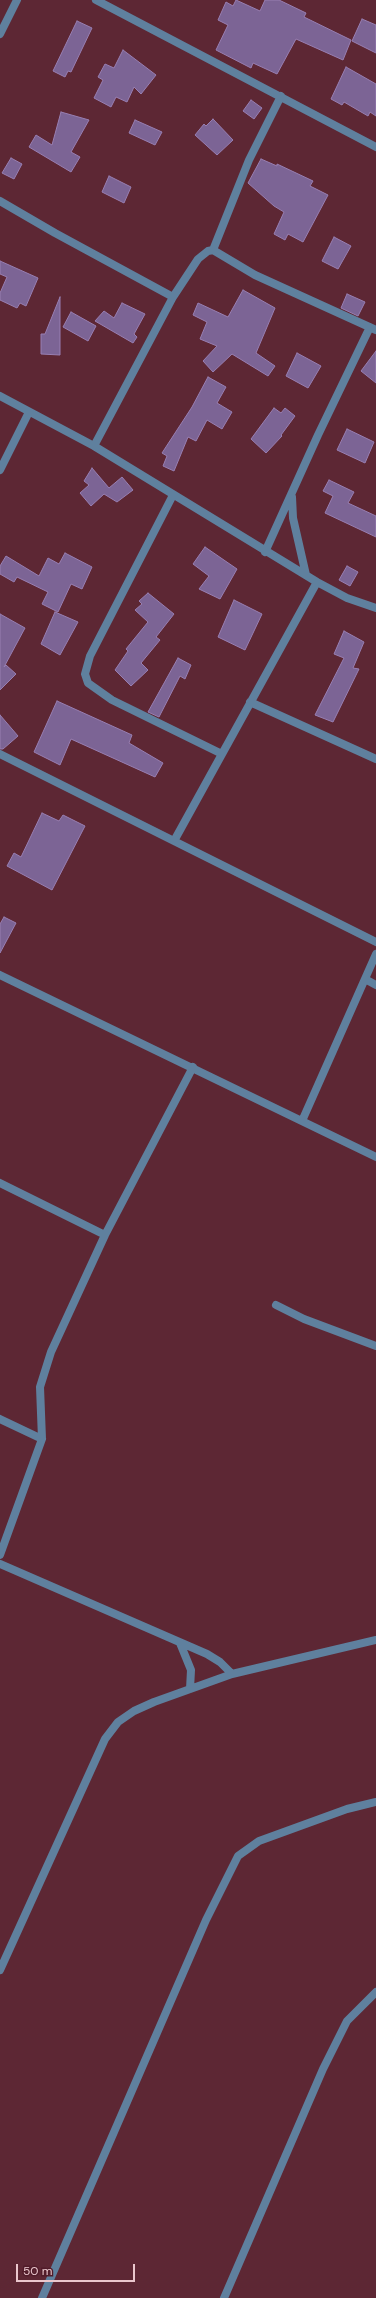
<!DOCTYPE html>
<style>
body{margin:0}
#map{position:relative;width:376px;height:2298px;overflow:hidden;background:#5d2734;font-family:"DM Sans",sans-serif}
canvas{display:block}
.scale{position:absolute;left:16px;top:2264px;width:119px;height:18px;box-sizing:border-box;border:2px solid #eac7cd;border-top:0;padding-left:5px;font-size:12px;line-height:14px;white-space:nowrap;color:#eac7cd;-webkit-text-stroke:3px #511c2a;paint-order:stroke}
</style>
<div id="map">
<canvas width="376" height="2298"></canvas>
<div class="scale">50 m</div>
</div>
<script>
const g = document.querySelector('canvas').getContext('2d');
g.lineJoin = 'round';
function paint(path, color) { g.fillStyle = color; g.fill(path, 'evenodd'); }
const shape = rows => new Path2D(rows.map(r => 'M' + r).join(''));
function trace(path, color, width, dash) { g.strokeStyle = color; g.lineWidth = width; g.lineCap = dash ? 'butt' : 'round'; g.setLineDash(dash || []); g.stroke(path); }
const building = shape([
 [236,0,260,11,265,0,279,0,306,13,304,17,351,40,343,60,296,39,277,74,253,63,251,68,216,50,228,25,218,20,226,2,233,6,236,0],
 [362,19,376,25,376,53,352,41,362,19],
 [77,21,92,28,71,72,68,71,65,77,53,71,77,21],
 [123,50,156,75,141,94,134,87,127,102,116,97,111,107,94,98,103,80,98,77,105,64,114,68,123,50],
 [346,67,376,84,376,116,370,112,368,116,344,102,342,105,331,99,346,67],
 [251,100,262,108,254,119,243,111,251,100],
 [61,112,89,120,71,152,80,157,71,172,29,147,36,135,52,145,61,112],
 [213,119,233,140,217,155,195,135,204,124,206,126,213,119],
 [135,120,162,132,155,145,129,133,135,120],
 [11,158,22,164,14,179,2,173,11,158],
 [261,159,277,166,277,164,313,181,310,186,328,195,303,242,288,234,285,240,274,234,284,212,274,206,248,183,261,159],
 [109,176,131,187,124,203,102,192,109,176],
 [334,237,351,246,338,269,322,261,334,237],
 [0,261,38,278,26,306,20,303,17,308,0,300,0,293,7,277,0,274,0,261],
 [243,290,275,308,256,353,275,366,268,376,232,354,213,372,203,361,217,346,200,339,207,322,193,315,198,303,228,317,243,290],
 [347,294,365,302,358,316,341,308,347,294],
 [60,297,60,355,41,354,41,334,45,334,60,297],
 [122,303,145,314,134,334,137,337,133,343,95,321,104,311,114,318,122,303],
 [71,312,96,326,88,341,63,327,71,312],
 [376,351,376,383,361,371,376,351],
 [297,353,321,366,308,388,286,376,297,353],
 [208,377,226,387,217,403,232,412,222,429,207,420,196,441,188,437,174,471,163,466,167,456,162,453,192,407,208,377],
 [274,408,281,413,285,408,295,416,281,435,282,436,266,453,251,439,274,408],
 [347,429,374,442,365,463,337,450,347,429],
 [92,468,109,488,122,477,133,490,117,502,104,494,91,506,80,493,89,485,84,481,92,468],
 [329,480,354,492,348,503,376,516,376,537,325,513,333,496,323,491,329,480],
 [205,547,237,569,220,599,199,589,209,576,193,564,205,547],
 [65,553,92,567,82,589,71,584,58,612,42,604,48,592,17,577,14,582,0,574,0,566,6,556,39,576,48,558,59,564,65,553],
 [347,566,358,572,350,586,339,580,347,566],
 [148,593,174,614,156,637,160,640,141,663,148,670,131,686,115,670,128,651,126,649,148,622,135,610,142,604,139,601,148,593],
 [234,600,262,614,245,650,218,637,234,600],
 [55,612,78,622,60,655,41,644,55,612],
 [0,614,25,628,4,667,6,665,16,674,0,690,0,614],
 [344,631,364,642,353,668,359,669,333,722,315,715,344,658,334,654,344,631],
 [178,658,191,665,185,679,180,676,159,717,148,712,178,658],
 [57,701,132,735,129,743,163,763,155,777,71,739,60,765,34,752,57,701],
 [0,715,18,736,3,749,0,749,0,715],
 [42,813,59,821,63,815,85,826,52,890,7,866,14,853,21,857,42,813],
 [4,917,16,923,0,953,0,924,4,917]
]);
paint(building, '#7c6495');
trace(building, '#987fb2', 1);
trace(shape([
 [96,0,376,147],
 [0,34,17,0],
 [0,201,55,233,173,297],
 [213,250,249,160,281,96],
 [0,396,94,446,317,582,347,598,376,608],
 [94,446,173,297,198,259,208,251,213,250,255,275,376,330],
 [0,470,29,412],
 [173,495,90,656,85,674,88,683,112,700,222,754],
 [292,497,293,518,306,575],
 [265,552,318,435,370,327],
 [250,702,376,759],
 [0,754,376,942],
 [174,841,317,582],
 [0,975,376,1157],
 [365,979,376,985],
 [302,1121,376,954],
 [0,1183,105,1235],
 [276,1305,304,1319,376,1346],
 [0,1419,42,1439],
 [0,1555,42,1439,40,1387,51,1352,105,1235,193,1067],
 [0,1564,207,1654,220,1662,232,1674],
 [180,1643,191,1670,190,1689],
 [0,1970,105,1739,118,1722,134,1711,154,1702,232,1674,376,1640],
 [42,2298,206,1920,238,1856,259,1841,347,1809,376,1802],
 [224,2298,323,2069,347,2021,376,1992]
]), '#5f809e', 8);
</script>
